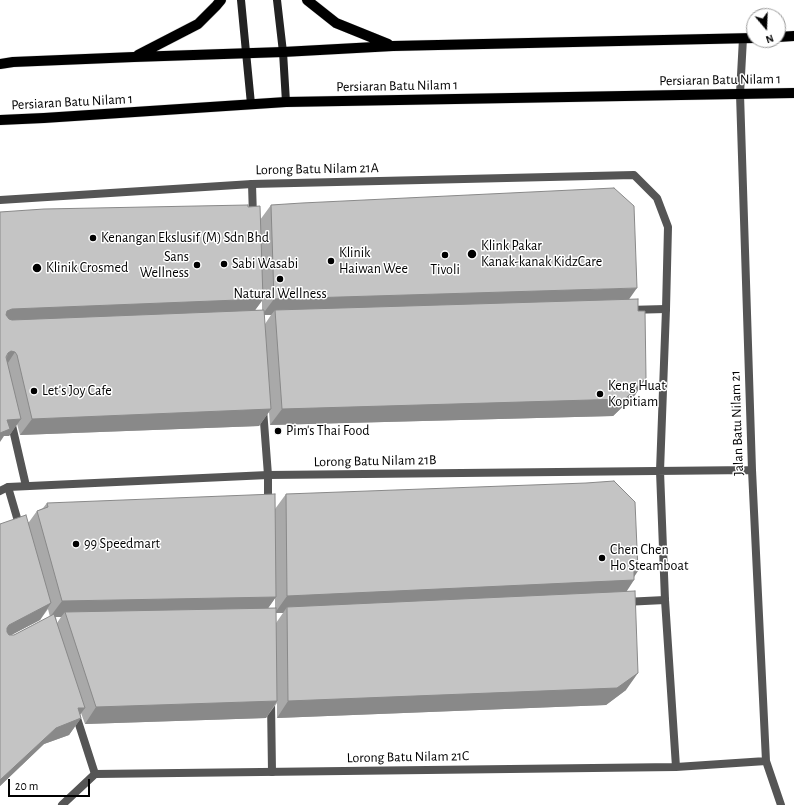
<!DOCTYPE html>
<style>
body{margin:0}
#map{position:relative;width:794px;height:805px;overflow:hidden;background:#fff;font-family:"Alegreya Sans",sans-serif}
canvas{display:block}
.north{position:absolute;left:746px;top:8px;width:40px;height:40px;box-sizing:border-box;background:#fff;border:1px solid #999;border-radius:50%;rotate:161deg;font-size:11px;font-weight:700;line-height:16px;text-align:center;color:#000}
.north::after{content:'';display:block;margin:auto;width:14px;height:18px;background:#000;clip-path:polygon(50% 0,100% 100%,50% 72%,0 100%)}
.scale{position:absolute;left:8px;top:779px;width:82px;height:18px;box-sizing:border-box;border:2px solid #000;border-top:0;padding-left:5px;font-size:12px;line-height:14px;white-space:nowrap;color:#000;-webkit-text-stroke:3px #fff;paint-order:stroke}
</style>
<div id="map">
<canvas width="794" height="805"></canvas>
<div class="north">N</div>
<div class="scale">20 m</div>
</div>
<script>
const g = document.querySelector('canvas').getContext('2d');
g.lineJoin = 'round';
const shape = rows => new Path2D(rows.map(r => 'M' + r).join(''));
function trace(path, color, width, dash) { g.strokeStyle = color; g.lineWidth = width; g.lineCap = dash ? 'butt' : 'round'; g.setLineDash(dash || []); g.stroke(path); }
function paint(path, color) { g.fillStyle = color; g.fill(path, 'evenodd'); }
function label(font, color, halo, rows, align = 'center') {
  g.font = font + ' "Alegreya Sans",sans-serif'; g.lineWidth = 3; g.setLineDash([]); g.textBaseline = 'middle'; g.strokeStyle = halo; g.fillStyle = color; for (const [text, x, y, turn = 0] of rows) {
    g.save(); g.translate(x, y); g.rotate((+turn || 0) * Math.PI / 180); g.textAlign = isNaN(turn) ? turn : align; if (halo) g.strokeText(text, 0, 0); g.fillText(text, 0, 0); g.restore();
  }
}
const primary = shape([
 [307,0,336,23,388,44],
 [778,37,794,36],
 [138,55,198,24,216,6,221,0],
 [0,64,13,62,134,57,283,52,393,46,754,38],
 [0,120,44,118,286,102,794,93]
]);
trace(primary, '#dbdbdb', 11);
trace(shape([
 [252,184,253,217],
 [627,310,666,309],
 [263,409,268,475,268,505],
 [11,421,26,486],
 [8,487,20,528],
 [624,602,665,600],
 [271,701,272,772],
 [75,712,95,774]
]), '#555', 8);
trace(shape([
 [743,38,740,94,752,470,766,761,781,805],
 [0,200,252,184,634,175,657,198,668,227,666,309,660,471,665,600,676,767],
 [0,491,8,487,268,475,752,470],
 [62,805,95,774,676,767,766,761]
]), '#555', 8);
trace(shape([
 [241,0,251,104],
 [277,0,283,52,286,102]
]), '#222', 8);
trace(primary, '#000', 10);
paint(shape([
 [271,205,629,299,638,311,646,378,635,395,613,416,270,425,269,412,259,426,20,435,17,424,9,436,4,436,0,212,248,207,260,220],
 [262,301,262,310,255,310],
 [264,315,271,315,265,324],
 [286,494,634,576,626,591,626,690,606,705,277,718,277,703,266,718,85,724,81,713,80,715,81,718,69,735,44,744,0,786,0,524,29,522,37,511,43,508,47,503,275,509],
 [275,598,275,608,268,608],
 [48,609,50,617,14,635,11,635,40,620],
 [276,613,283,613,276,623],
 [56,617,61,617,57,623]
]), '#a9a9a9');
paint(shape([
 [637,288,625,305,275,310,271,315,262,315,274,299],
 [263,299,251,316,0,325,7,311,12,309],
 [11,351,15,352,4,369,8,353],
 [646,378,635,395,613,416,270,425,282,409],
 [271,409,259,426,20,435,32,419],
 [21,419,9,436,4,436,0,442,0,430,7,420],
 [638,571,632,580,634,580,623,597,287,607,283,613,275,613,287,596],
 [276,597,264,614,65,612,61,617,50,617,62,601],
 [51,603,40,620,0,641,7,628,9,625],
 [638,673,626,690,606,705,277,718,288,701],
 [277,701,266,718,85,724,96,707],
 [78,708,85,708,76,720,81,718,69,735,44,744,0,786,0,780,56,728]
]), '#898989');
const building = shape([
 [614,188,634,206,637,288,274,299,271,205,302,203,614,188],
 [248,205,248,207,260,206,263,299,12,309,7,311,6,315,9,319,12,320,264,310,271,409,32,419,17,355,15,352,11,351,8,353,6,357,21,419,7,420,10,429,0,433,0,212,44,209,248,205],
 [638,299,638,311,645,311,646,378,625,399,282,409,275,310,638,299],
 [614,481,635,502,638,571,634,571,634,580,287,596,286,494,586,483,614,481],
 [275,494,276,597,62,601,37,511,48,507,47,503,275,494],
 [26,515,51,603,9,625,7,628,7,632,9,635,14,635,54,614,85,708,78,708,81,718,56,728,0,780,0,524,26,515],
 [635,591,638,673,617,688,288,701,287,607,635,591],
 [276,608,277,701,96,707,65,612,276,608]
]);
paint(building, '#c4c4c4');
trace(building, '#898989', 1);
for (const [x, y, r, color] of [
 [93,238,4,"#000"],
 [472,254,5,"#000"],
 [445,255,4,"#000"],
 [331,261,4,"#000"],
 [224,264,4,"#000"],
 [197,265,4,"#000"],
 [37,268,5,"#000"],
 [280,279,4,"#000"],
 [34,391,4,"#000"],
 [600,394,4,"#000"],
 [278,431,4,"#000"],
 [76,544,4,"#000"],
 [602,558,4,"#000"]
]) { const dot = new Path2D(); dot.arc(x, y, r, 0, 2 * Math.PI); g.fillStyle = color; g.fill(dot); trace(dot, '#fff', 1.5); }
label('14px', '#000', '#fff', [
 ["Persiaran Batu Nilam 1",720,80,-1],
 ["Persiaran Batu Nilam 1",397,86,-1],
 ["Persiaran Batu Nilam 1",72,102,-3],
 ["Lorong Batu Nilam 21A",317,169,-1],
 ["Jalan Batu Nilam 21",737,423,-92],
 ["Lorong Batu Nilam 21B",375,461,-1],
 ["Lorong Batu Nilam 21C",408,757,-1]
]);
label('14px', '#000', '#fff', [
 ["Kenangan Ekslusif (M) Sdn Bhd",101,238],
 ["Klink Pakar",481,246],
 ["Kanak-kanak KidzCare",481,262],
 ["Klinik",339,253],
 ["Haiwan Wee",339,269],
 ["Sans",189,257,"right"],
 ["Wellness",189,273,"right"],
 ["Sabi Wasabi",232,264],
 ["Klinik Crosmed",46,268],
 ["Tivoli",445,270,"center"],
 ["Natural Wellness",280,294,"center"],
 ["Keng Huat",608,386],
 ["Kopitiam",608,402],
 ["Let's Joy Cafe",42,391],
 ["Pim's Thai Food",286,431],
 ["99 Speedmart",84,544],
 ["Chen Chen",610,550],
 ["Ho Steamboat",610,566]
], 'left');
</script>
